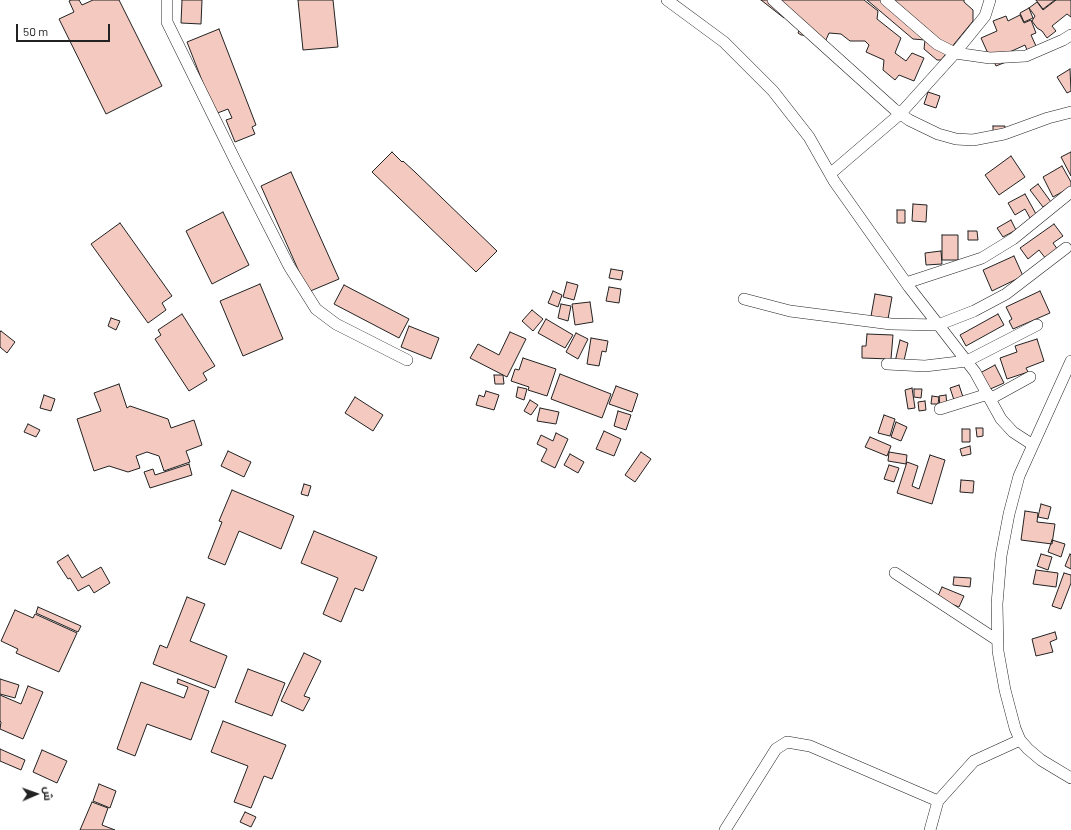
<!DOCTYPE html>
<meta charset="utf-8">
<style>
body{margin:0}
#map{position:relative;width:1071px;height:830px;overflow:hidden;background:#fff;font-family:Barlow,Cairo,sans-serif}
canvas{display:block}
.north{position:absolute;left:16px;top:774px;width:40px;height:40px;-webkit-text-stroke:3px #fff;paint-order:stroke;rotate:88deg;font-size:11px;font-weight:700;line-height:16px;text-align:center;color:#222}
.north::after{content:'';display:block;margin:auto;width:14px;height:18px;background:#222;clip-path:polygon(50% 0,100% 100%,50% 72%,0 100%)}
.scale{position:absolute;left:16px;top:24px;width:94px;height:18px;box-sizing:border-box;border:2px solid #222;border-top:0;padding-left:5px;font-size:12px;line-height:14px;white-space:nowrap;color:#222;-webkit-text-stroke:3px #fff;paint-order:stroke}
</style>
<div id="map">
<canvas width="1071" height="830"></canvas>
<div class="north">ش</div>
<div class="scale">50 m</div>
</div>
<script>
const g = document.querySelector('canvas').getContext('2d');
g.lineJoin = 'round';
function paint(path, color) { g.fillStyle = color; g.fill(path, 'evenodd'); }
const shape = rows => new Path2D(rows.map(r => 'M' + r).join(''));
function trace(path, color, width, dash) { g.strokeStyle = color; g.lineWidth = width; g.lineCap = dash ? 'butt' : 'round'; g.setLineDash(dash || []); g.stroke(path); }
const building = shape([
 [71,0,79,0,82,5,93,0,119,0,162,86,106,114,59,19,74,12,69,1,71,0],
 [182,0,202,0,201,24,181,23,182,0],
 [298,0,333,0,338,47,303,50,298,0],
 [761,0,864,0,878,11,877,19,901,38,895,53,906,61,912,53,924,58,914,81,899,75,895,80,883,70,884,60,866,52,869,45,865,41,850,41,841,34,829,33,825,42,818,36,801,35,798,33,802,24,788,13,784,18,761,0],
 [867,0,964,0,964,2,973,10,973,21,941,60,937,60,924,49,925,40,913,39,867,0],
 [1036,0,1055,0,1043,9,1036,0],
 [1056,0,1071,0,1071,17,1067,14,1052,26,1056,31,1047,38,1042,31,1037,28,1032,21,1035,16,1029,8,1037,2,1043,10,1056,0],
 [1029,8,1033,18,1024,22,1020,13,1029,8],
 [1020,15,1024,23,1031,20,1036,33,1031,35,1036,46,1027,50,1025,45,1003,55,1006,62,996,66,992,57,990,58,981,38,997,31,993,21,1006,16,1008,21,1020,15],
 [219,29,256,125,252,127,255,134,235,142,226,120,232,118,228,109,215,114,187,42,219,29],
 [1070,69,1071,91,1067,93,1057,77,1070,69],
 [928,92,940,96,936,108,924,104,928,92],
 [993,126,1005,126,1005,137,993,137,993,126],
 [392,152,402,162,403,161,415,172,497,251,476,272,372,172,392,152],
 [1071,152,1071,176,1061,157,1071,152],
 [1011,156,1025,177,999,195,985,175,1011,156],
 [1062,166,1071,182,1071,187,1053,197,1043,177,1062,166],
 [291,172,339,279,308,292,261,186,291,172],
 [1038,184,1051,202,1043,207,1030,190,1038,184],
 [1025,194,1036,214,1030,218,1025,209,1015,215,1008,203,1025,194],
 [913,204,927,205,926,222,912,221,913,204],
 [897,210,905,210,905,223,897,223,897,210],
 [223,212,249,265,212,284,186,231,223,212],
 [1011,220,1016,230,1003,237,997,228,1011,220],
 [120,223,172,296,162,303,166,310,148,323,91,244,120,223],
 [1054,224,1063,236,1053,243,1058,250,1046,259,1039,250,1028,259,1020,248,1054,224],
 [968,231,977,231,978,240,968,240,968,231],
 [942,235,958,235,958,260,942,260,942,235],
 [941,251,942,264,926,265,925,253,941,251],
 [1014,256,1023,276,992,291,983,270,1014,256],
 [611,269,623,271,621,280,609,278,611,269],
 [567,282,578,285,574,300,563,297,567,282],
 [260,284,283,339,243,356,220,301,260,284],
 [344,285,409,319,399,338,334,304,344,285],
 [609,287,621,289,619,303,606,301,609,287],
 [553,291,562,295,558,307,548,303,553,291],
 [1040,291,1050,313,1013,329,1009,321,1012,319,1006,307,1040,291],
 [875,294,892,297,888,319,871,316,875,294],
 [590,302,593,322,575,325,572,304,590,302],
 [561,304,571,306,568,321,558,318,561,304],
 [532,310,543,319,533,331,522,321,532,310],
 [182,314,215,366,203,373,207,380,189,391,155,339,161,335,158,330,182,314],
 [998,314,1004,325,966,346,960,335,998,314],
 [111,318,120,321,116,330,108,326,111,318],
 [546,319,573,335,565,348,538,333,546,319],
 [409,326,439,338,431,359,401,347,409,326],
 [1,331,15,342,7,353,0,347,0,332,1,331],
 [510,332,526,339,507,377,470,358,478,344,499,355,510,332],
 [576,333,588,339,578,359,566,352,576,333],
 [867,334,893,335,891,359,862,358,862,346,866,346,867,334],
 [591,338,608,341,606,352,602,351,599,366,587,364,591,338],
 [1037,339,1044,361,1026,368,1028,372,1007,379,1000,358,1017,352,1015,346,1037,339],
 [900,340,908,343,903,365,895,362,900,340],
 [523,358,556,369,547,396,528,390,529,387,511,381,515,369,519,370,523,358],
 [995,365,1004,383,988,390,980,373,995,365],
 [560,374,611,394,602,418,551,399,560,374],
 [494,375,503,375,504,384,495,384,494,375],
 [119,384,127,408,130,406,168,419,171,428,194,420,202,445,186,451,190,462,164,471,159,456,147,452,136,456,140,468,128,472,109,466,94,471,77,419,101,411,94,393,119,384],
 [959,385,963,397,954,400,950,388,959,385],
 [616,386,638,394,632,412,609,404,616,386],
 [518,387,527,389,524,400,516,397,518,387],
 [912,388,915,408,908,409,905,390,912,388],
 [914,389,922,389,921,398,914,397,914,389],
 [486,391,499,395,494,410,476,405,479,395,484,397,486,391],
 [44,395,55,399,51,411,40,408,44,395],
 [946,395,947,406,940,407,939,396,946,395],
 [932,396,939,397,938,404,931,404,932,396],
 [355,397,383,415,373,431,345,413,355,397],
 [530,400,538,405,531,415,524,411,530,400],
 [925,401,926,410,919,411,918,402,925,401],
 [540,408,559,412,556,424,537,421,540,408],
 [618,411,631,415,626,430,614,426,618,411],
 [884,415,895,419,890,436,878,433,884,415],
 [896,422,907,427,901,441,891,437,896,422],
 [28,424,40,430,36,437,24,432,28,424],
 [976,428,983,428,983,436,977,437,976,428],
 [962,429,970,429,970,442,962,442,962,429],
 [604,431,621,439,614,456,596,449,604,431],
 [556,433,568,439,555,468,541,461,547,449,537,444,541,435,553,441,556,433],
 [870,437,891,446,887,456,865,447,870,437],
 [970,446,971,454,962,456,960,449,970,446],
 [228,451,251,462,244,477,221,466,228,451],
 [641,452,651,459,635,482,625,475,641,452],
 [889,452,907,455,906,464,888,461,889,452],
 [570,454,584,462,578,473,564,465,570,454],
 [930,455,945,460,932,504,897,493,907,462,918,466,912,486,919,489,930,455],
 [189,464,192,475,150,488,144,472,153,469,155,475,189,464],
 [889,465,899,468,894,482,884,479,889,465],
 [961,480,974,481,973,493,960,492,961,480],
 [304,484,311,486,308,496,301,494,304,484],
 [232,490,294,516,281,549,239,531,225,565,208,558,222,522,219,521,232,490],
 [1041,504,1051,507,1048,519,1038,517,1041,504],
 [1025,511,1038,513,1037,522,1055,524,1052,544,1021,540,1025,511],
 [314,531,377,557,363,591,355,588,341,622,323,614,338,578,301,563,314,531],
 [1052,540,1065,544,1061,557,1048,552,1052,540],
 [1041,554,1052,557,1048,570,1037,566,1041,554],
 [1070,554,1071,555,1071,569,1065,566,1070,554],
 [68,555,82,578,101,567,110,583,94,593,89,585,78,591,70,578,68,579,57,562,68,555],
 [1036,570,1058,573,1056,587,1033,584,1036,570],
 [1064,573,1071,575,1071,583,1061,609,1052,606,1064,573],
 [954,577,971,578,970,587,953,585,954,577],
 [942,587,964,596,959,607,937,598,942,587],
 [187,597,205,604,190,641,227,656,215,688,153,664,160,645,167,648,187,597],
 [38,607,81,626,78,632,36,613,38,607],
 [15,610,33,618,35,614,77,633,59,672,16,653,18,649,1,641,15,610],
 [1055,632,1057,639,1050,642,1053,652,1036,656,1032,639,1055,632],
 [304,653,321,661,304,696,310,698,303,711,281,701,304,653],
 [248,669,285,683,272,716,235,702,248,669],
 [0,679,19,685,15,698,0,694,0,679],
 [178,679,209,691,191,740,147,724,135,756,117,749,141,682,184,698,188,687,177,683,178,679],
 [28,686,43,692,23,739,0,729,1,722,0,721,0,695,21,704,28,686],
 [223,721,286,745,272,779,264,776,251,808,234,802,248,766,211,752,223,721],
 [0,749,25,760,21,770,0,761,0,749],
 [42,750,67,761,57,783,33,772,42,750],
 [99,784,116,791,110,808,93,801,99,784],
 [92,802,108,808,102,825,115,830,80,830,92,802],
 [245,812,256,817,251,827,240,822,245,812]
]);
paint(building, '#f3c9c0');
trace(building, '#222', 1);
const minor = shape([
 [167,0,167,22,236,162,289,266,316,309,336,324,407,360],
 [667,0,724,42,773,91,809,137,834,181,909,287,975,372,1001,419,1013,432,1033,445],
 [773,0,894,109,909,120,938,134,956,139,973,140,1004,134,1048,118,1071,112],
 [886,0,937,44,955,53,990,58,1026,56,1063,40,1071,35],
 [830,174,900,114,955,53,985,16,990,0],
 [906,283,982,258,1013,239,1071,192],
 [744,299,790,311,891,324,938,325,974,311,1006,294,1066,248],
 [1071,361,1019,476,1009,514,1001,556,997,604,998,651,1005,690,1015,728,1020,740,1028,749,1041,760,1071,778],
 [887,364,925,366,967,361,1037,325],
 [990,399,1030,377],
 [940,409,988,394],
 [895,573,997,640],
 [725,830,776,749,787,742,810,746,938,801],
 [930,830,938,801,974,761,1020,740]
]);
trace(minor, '#222', 12);
trace(minor, '#fff', 11);
</script>
